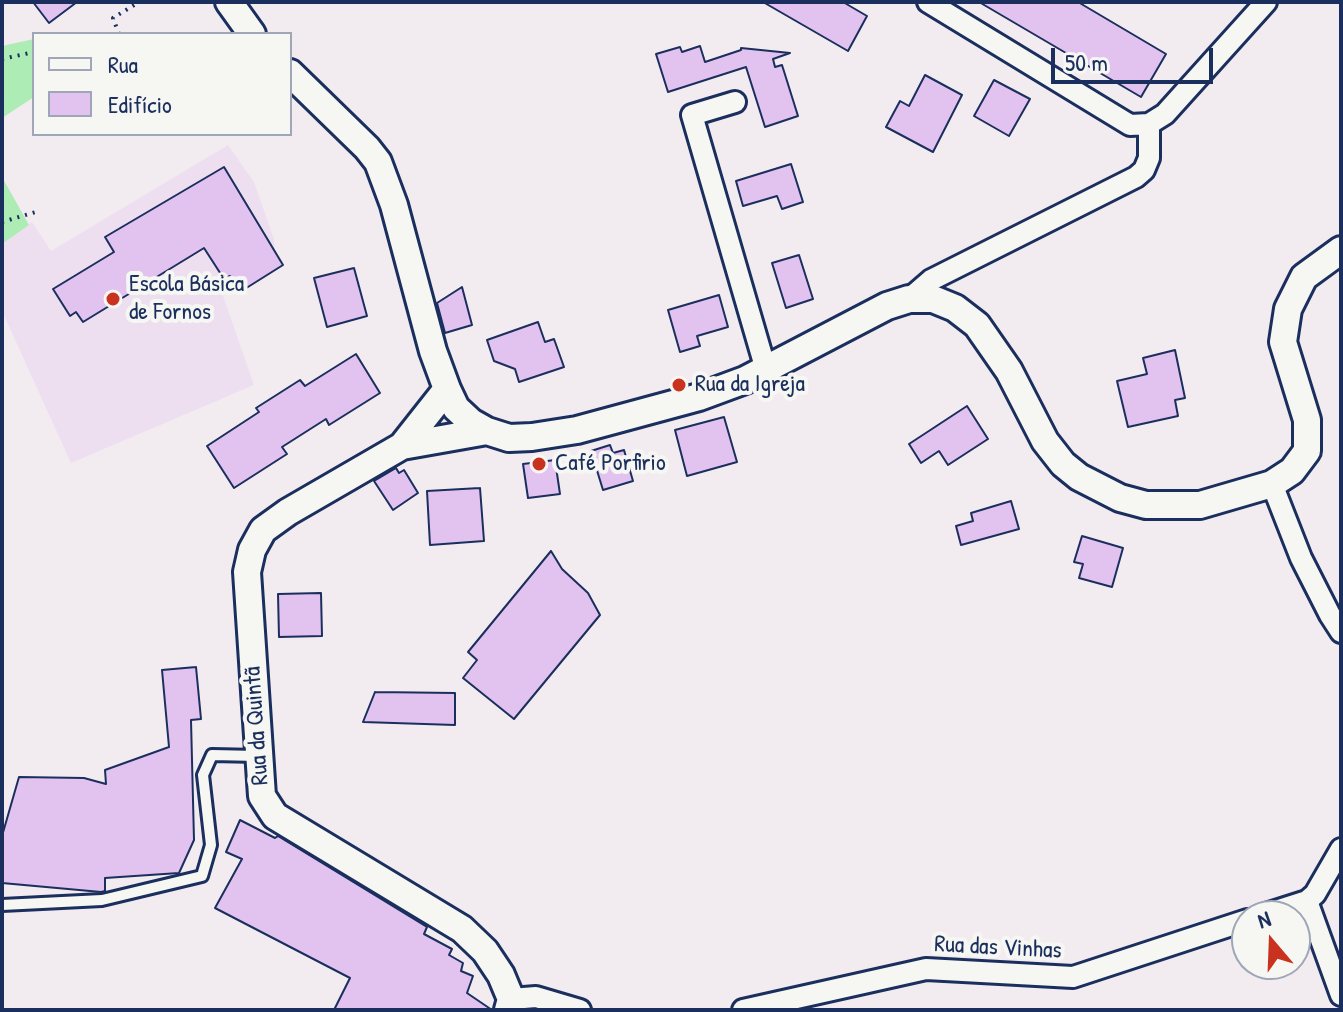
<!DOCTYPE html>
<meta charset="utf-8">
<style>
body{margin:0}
#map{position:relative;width:1343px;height:1012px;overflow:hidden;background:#f2ecf1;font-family:"Patrick Hand",sans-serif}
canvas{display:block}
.frame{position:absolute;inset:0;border:4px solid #1b2f5e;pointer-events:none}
.legend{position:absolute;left:32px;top:32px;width:260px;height:104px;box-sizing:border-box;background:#f6f6f2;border:2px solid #9ea6b7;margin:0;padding:10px 14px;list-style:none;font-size:24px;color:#1b2f5e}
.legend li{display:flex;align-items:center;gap:16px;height:40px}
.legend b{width:40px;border:2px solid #9ea6b7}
.north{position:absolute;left:1231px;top:900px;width:80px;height:80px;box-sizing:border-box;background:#f6f6f2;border:2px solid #9ea6b7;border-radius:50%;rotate:341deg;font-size:22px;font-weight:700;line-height:32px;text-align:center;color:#1b2f5e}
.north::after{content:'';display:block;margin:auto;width:28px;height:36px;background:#c8321e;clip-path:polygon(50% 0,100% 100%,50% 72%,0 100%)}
.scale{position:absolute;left:1051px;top:48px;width:162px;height:36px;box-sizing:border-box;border:4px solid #1b2f5e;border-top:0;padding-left:10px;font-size:24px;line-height:28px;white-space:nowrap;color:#1b2f5e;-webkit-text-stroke:6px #f6f6f2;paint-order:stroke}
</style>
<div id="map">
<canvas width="1343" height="1012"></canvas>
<div class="frame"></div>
<ul class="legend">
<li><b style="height:10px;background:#f6f6f2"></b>Rua</li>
<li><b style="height:22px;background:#e2c2ee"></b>Edifício</li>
</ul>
<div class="north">N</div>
<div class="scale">50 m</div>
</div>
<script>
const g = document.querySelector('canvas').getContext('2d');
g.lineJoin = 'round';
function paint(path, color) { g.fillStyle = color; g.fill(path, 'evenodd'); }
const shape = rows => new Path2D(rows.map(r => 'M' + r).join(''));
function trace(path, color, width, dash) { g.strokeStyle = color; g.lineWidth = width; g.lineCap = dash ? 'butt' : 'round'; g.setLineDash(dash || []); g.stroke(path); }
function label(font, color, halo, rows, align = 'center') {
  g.font = font + ' "Patrick Hand",sans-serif'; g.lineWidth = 8; g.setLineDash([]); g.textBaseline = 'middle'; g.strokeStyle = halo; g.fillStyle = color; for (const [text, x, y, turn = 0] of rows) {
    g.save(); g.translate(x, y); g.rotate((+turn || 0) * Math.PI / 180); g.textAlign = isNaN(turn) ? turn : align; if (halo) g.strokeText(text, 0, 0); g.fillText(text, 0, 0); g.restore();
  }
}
paint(shape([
 [228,145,254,182,274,239,276,265,220,287,254,385,71,463,2,311,2,244,32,222,51,251]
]), '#eddff0');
paint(shape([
 [34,39,34,97,2,118,2,46],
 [2,177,29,225,2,244]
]), '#adecb4');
const building = shape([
 [33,2,77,2,49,23,33,2],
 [763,2,843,2,867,16,848,51,763,2],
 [979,2,1078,2,1166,54,1141,97,979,2],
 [700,46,705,62,741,50,741,48,790,53,773,59,775,67,782,65,798,116,765,127,746,67,668,92,656,54,680,47,682,52,700,46],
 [925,75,962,95,933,152,886,127,900,101,909,106,925,75],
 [994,80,1030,99,1009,136,974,116,994,80],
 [791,164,803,202,782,209,777,196,743,206,736,181,791,164],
 [224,167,283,265,240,292,230,276,224,279,204,248,83,322,76,312,70,316,53,289,114,252,105,237,224,167],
 [799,255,813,299,786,308,772,263,799,255],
 [354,268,367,316,327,327,314,278,354,268],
 [462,287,472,325,445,333,437,303,462,287],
 [719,295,728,327,697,336,700,346,680,352,668,310,719,295],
 [538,322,545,342,554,339,564,367,519,382,515,369,494,361,487,340,538,322],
 [1175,350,1185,398,1175,400,1178,416,1128,427,1117,381,1147,374,1143,358,1175,350],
 [356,354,380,393,329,425,326,419,282,447,287,454,234,488,207,446,259,412,256,408,300,380,305,386,356,354],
 [967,406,988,439,948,465,939,451,921,463,909,444,967,406],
 [724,417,737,462,687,476,675,430,724,417],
 [610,445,613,453,624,450,633,481,603,490,591,451,610,445],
 [555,460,560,494,528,498,523,464,555,460],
 [396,468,399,473,404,470,418,493,393,510,374,481,396,468],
 [480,488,484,541,430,545,427,491,480,488],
 [1011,501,1019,529,961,545,956,526,973,521,971,513,1011,501],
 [1082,536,1123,548,1112,587,1079,578,1083,564,1074,562,1082,536],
 [551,551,562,569,588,593,600,615,514,719,463,678,477,660,468,652,551,551],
 [321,593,322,636,279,637,278,594,321,593],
 [196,667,201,719,191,720,194,840,179,873,105,878,105,891,101,892,2,883,2,836,19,777,84,778,106,784,105,770,169,747,162,670,196,667],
 [375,692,455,693,455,725,363,722,375,692],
 [240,820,275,838,278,836,427,927,424,934,452,949,449,955,463,963,461,971,473,976,467,993,492,1010,334,1010,350,978,215,908,242,859,226,852,240,820]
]);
paint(building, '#e2c2ee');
trace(building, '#1b2f5e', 2);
const service = shape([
 [2,905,102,900,202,876,211,845,203,775,212,755,258,756]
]);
const minor = shape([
 [928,2,1130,125,1149,124,1165,114,1266,2],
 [735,102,692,115,766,370],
 [909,299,931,280,1136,177,1144,170,1149,158,1149,124],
 [1272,484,1301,558,1330,615,1341,632],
 [1307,901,1341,995],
 [1260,916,1307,901,1315,894,1341,849],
 [511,999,536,997,580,1010],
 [743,1010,926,969,1073,977,1247,920]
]);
const secondary = shape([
 [229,2,252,34],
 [290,73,367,148,378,162,394,205,433,351,447,389,456,408,471,422,487,431,509,438,532,437,577,430,699,397,745,380,887,306,909,299,933,299,955,308,977,325,1009,371,1045,441,1063,464,1079,477,1120,498,1146,505,1200,505,1272,484,1292,471,1307,451,1307,420,1283,342,1288,309,1304,277,1341,250],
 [487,431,402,446,288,512,263,530,252,550,247,572,262,796,275,816,462,929,485,951,501,975,511,999,508,1010],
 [402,446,447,389]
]);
trace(service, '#1b2f5e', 16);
trace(minor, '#1b2f5e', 26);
trace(secondary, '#1b2f5e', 32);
trace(shape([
 [118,34,139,34],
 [119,34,113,18,139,2],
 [2,59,34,52],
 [2,222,39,211]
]), '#1b2f5e', 4, [2, 6]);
trace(service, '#f6f6f2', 10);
trace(minor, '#f6f6f2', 20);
trace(secondary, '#f6f6f2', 26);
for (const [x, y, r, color] of [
 [113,299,8,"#c8321e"],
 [679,385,8,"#c8321e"],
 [539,464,8,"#c8321e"]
]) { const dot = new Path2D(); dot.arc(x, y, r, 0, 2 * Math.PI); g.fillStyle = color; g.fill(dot); trace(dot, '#f6f6f2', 3); }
label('24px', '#1b2f5e', '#f6f6f2', [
 ["Escola Básica",129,285],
 ["de Fornos",129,313],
 ["Rua da Igreja",695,385],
 ["Café Porfirio",555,464]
], 'left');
label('24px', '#1b2f5e', '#f6f6f2', [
 ["Rua da Quintã",257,726,-94],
 ["Rua das Vinhas",998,948,3]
]);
</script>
